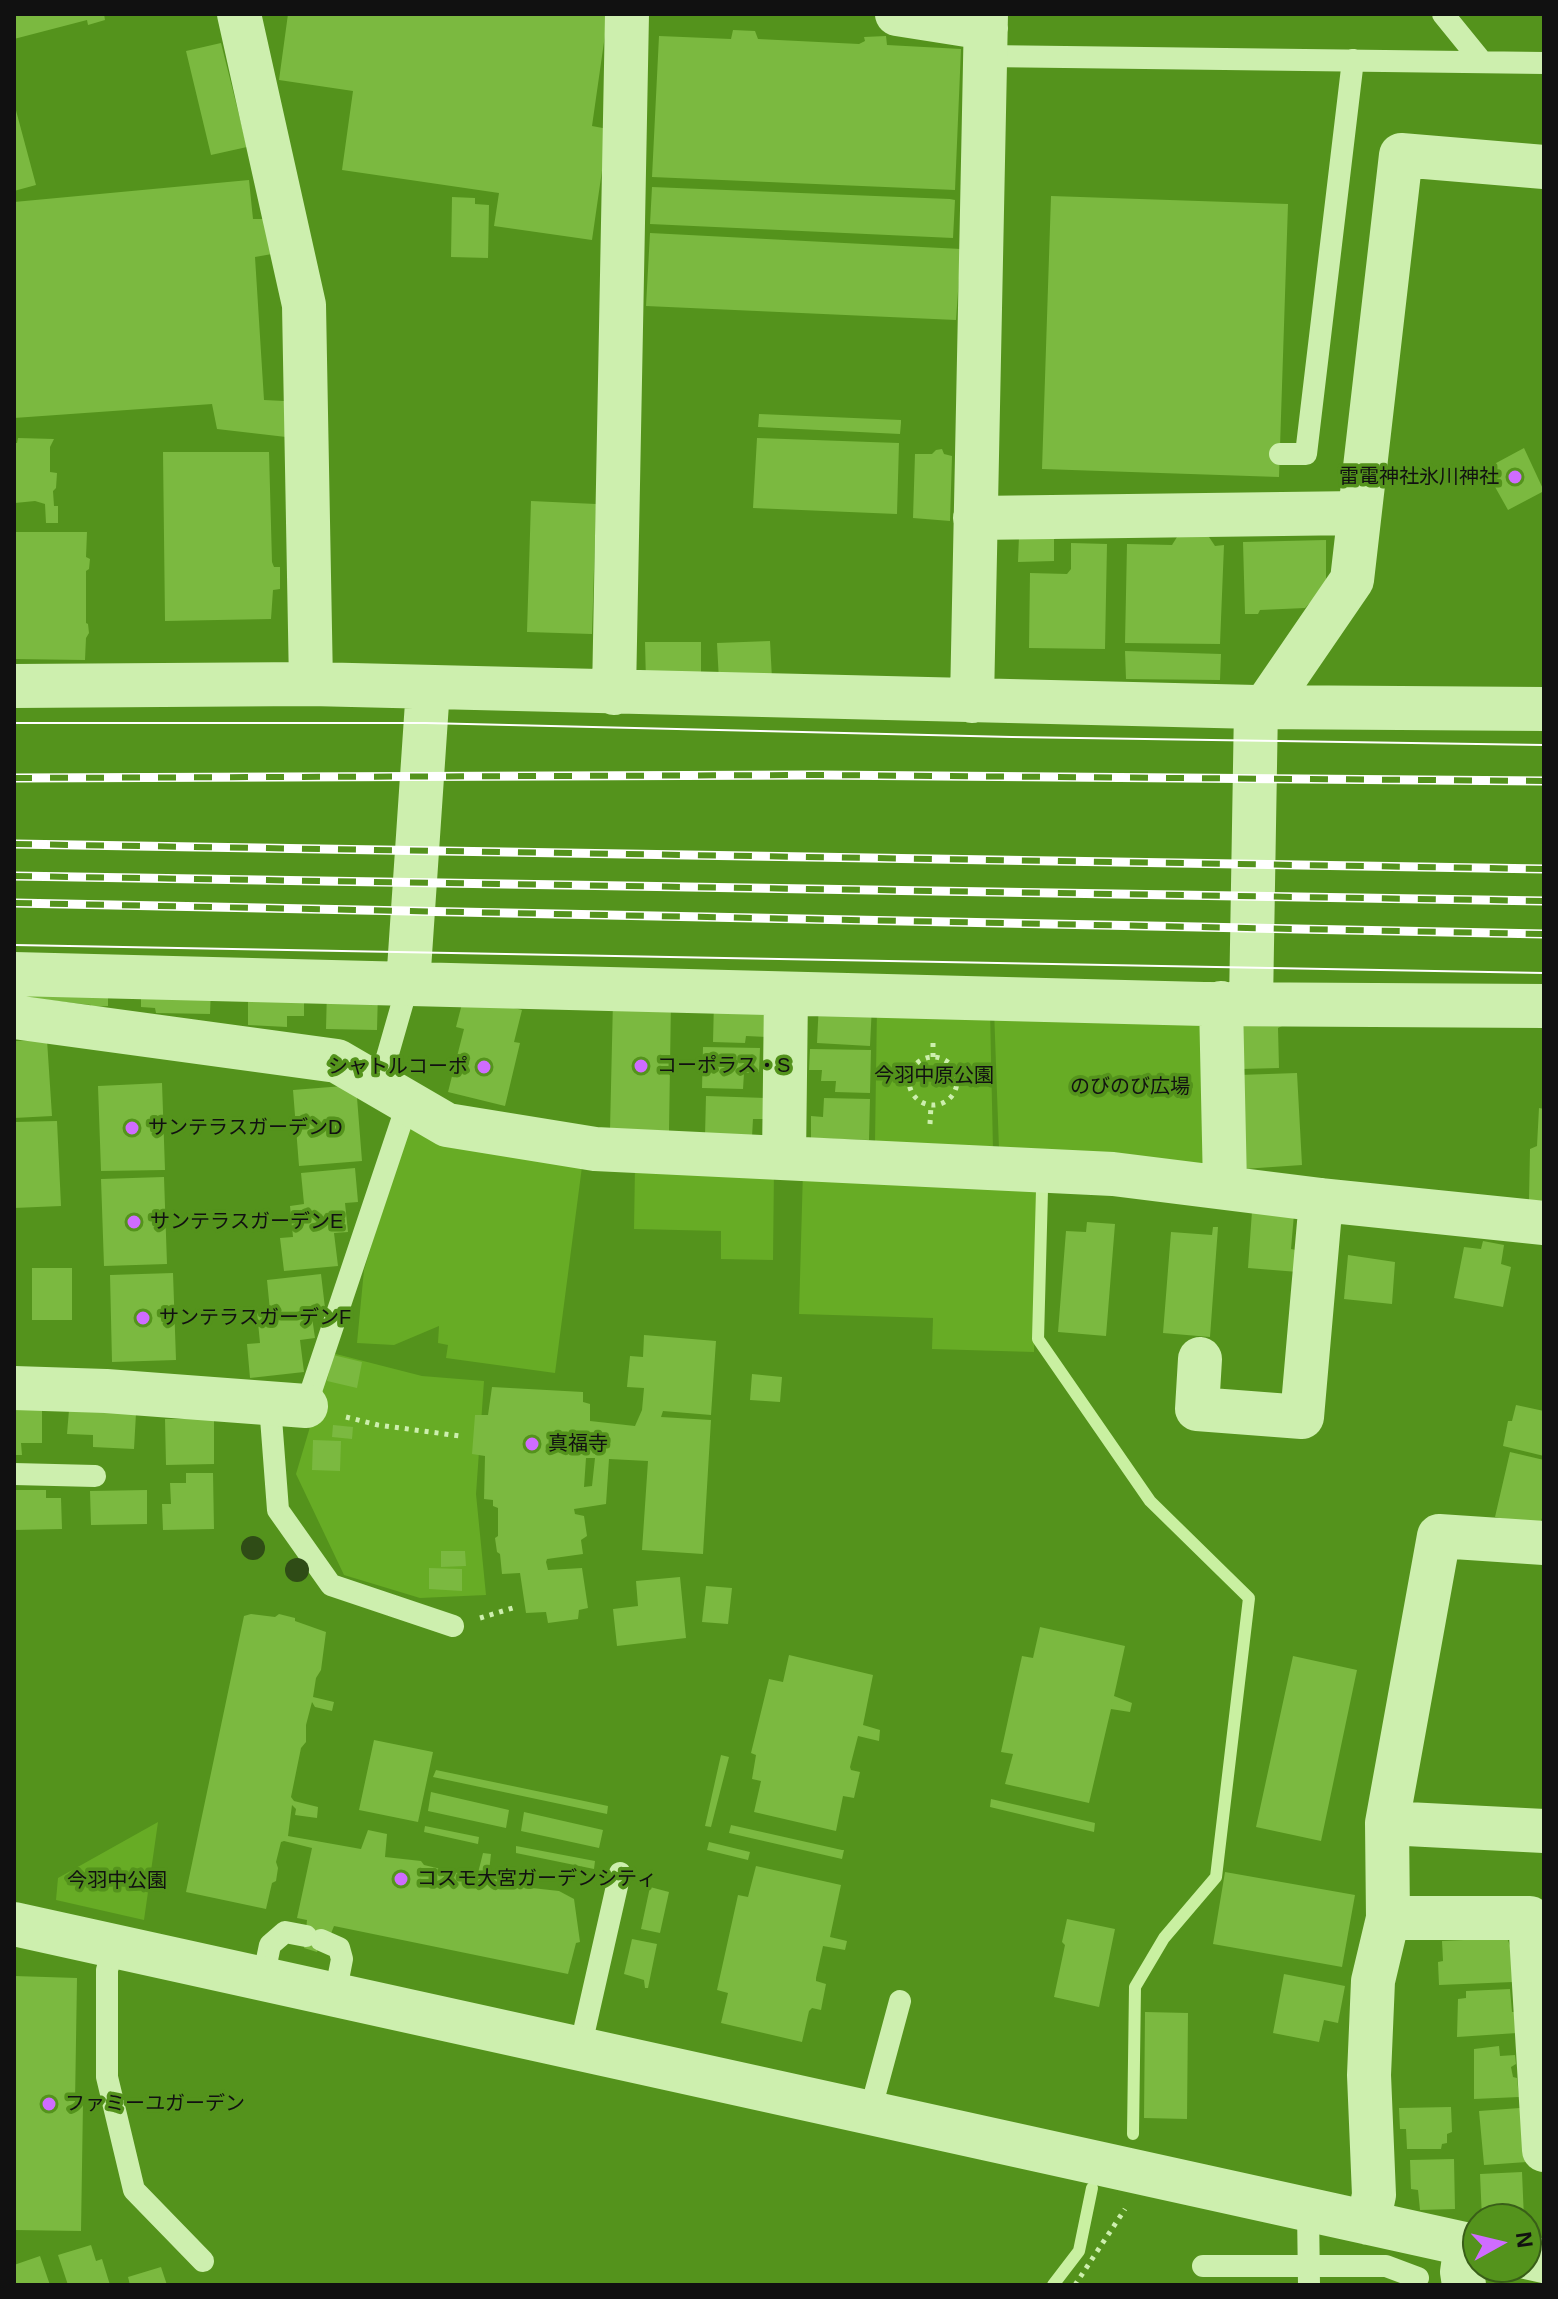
<!DOCTYPE html>
<meta charset="utf-8">
<style>
body{margin:0}
#map{position:relative;width:1558px;height:2299px;overflow:hidden;background:#54931c;font-family:Helvetica,sans-serif}
canvas{display:block}
.frame{position:absolute;inset:0;border:16px solid #111;pointer-events:none}
.north{position:absolute;left:1462px;top:2203px;width:80px;height:80px;box-sizing:border-box;background:#54931c;border:2px solid #395f18;border-radius:50%;rotate:82deg;font-size:22px;font-weight:700;line-height:32px;text-align:center;color:#111}
.north::after{content:'';display:block;margin:auto;width:28px;height:36px;background:#cf6cff;clip-path:polygon(50% 0,100% 100%,50% 72%,0 100%)}
</style>
<div id="map">
<canvas width="1558" height="2299"></canvas>
<div class="frame"></div>
<div class="north">N</div>
</div>
<script>
const g = document.querySelector('canvas').getContext('2d');
g.lineJoin = 'round';
function paint(path, color) { g.fillStyle = color; g.fill(path, 'evenodd'); }
const shape = rows => new Path2D(rows.map(r => 'M' + r).join(''));
function trace(path, color, width, dash) { g.strokeStyle = color; g.lineWidth = width; g.lineCap = dash ? 'butt' : 'round'; g.setLineDash(dash || []); g.stroke(path); }
function label(font, color, halo, rows, align = 'center') {
  g.font = font + ' Helvetica,"Noto Sans JP",sans-serif'; g.lineWidth = 7; g.setLineDash([]); g.textBaseline = 'middle'; g.strokeStyle = halo; g.fillStyle = color; for (const [text, x, y, turn = 0] of rows) {
    g.save(); g.translate(x, y); g.rotate((+turn || 0) * Math.PI / 180); g.textAlign = isNaN(turn) ? turn : align; if (halo) g.strokeText(text, 0, 0); g.fillText(text, 0, 0); g.restore();
  }
}
paint(shape([
 [877,1007,990,1010,993,1150,875,1141],
 [994,1009,1207,1015,1210,1171,999,1149],
 [410,1119,583,1159,555,1373,446,1358,448,1345,438,1343,439,1326,394,1345,357,1343,364,1270],
 [635,1166,774,1169,773,1260,721,1259,721,1231,634,1229],
 [803,1170,1040,1178,1034,1352,932,1349,933,1318,799,1314],
 [332,1353,422,1376,484,1381,476,1494,486,1595,420,1598,344,1575,296,1474],
 [158,1822,144,1920,56,1900,58,1878]
]), '#67ac25');
trace(shape([
 [1042,1190,1038,1339,1150,1501,1249,1598,1216,1877,1164,1938,1135,1987,1133,2134],
 [1053,2285,1079,2251,1092,2188]
]), '#c9f0a1', 12);
paint(shape([
 [14,14,104,14,105,20,88,25,87,20,14,39],
 [288,14,608,14,592,126,608,129,592,240,494,226,499,193,342,170,353,91,279,80],
 [733,30,755,31,758,39,859,44,865,41,864,37,886,36,887,45,961,49,955,190,652,177,659,36,731,39],
 [221,43,247,147,211,155,186,51],
 [14,103,36,185,14,191],
 [249,180,253,219,266,219,272,254,255,257,264,400,284,401,286,437,217,429,212,404,14,418,14,202],
 [652,187,950,199,955,200,953,238,650,224],
 [1051,196,1288,204,1279,477,1042,469],
 [452,197,475,198,475,204,489,205,488,258,451,257],
 [650,233,961,249,956,320,646,306],
 [759,414,901,420,901,423,900,434,758,427],
 [18,438,54,439,50,447,50,472,57,473,56,488,53,491,54,506,58,506,58,523,46,523,45,504,35,501,15,503,14,443,17,443],
 [757,438,899,443,897,514,753,508],
 [1524,448,1544,491,1508,510,1485,469],
 [942,449,944,454,952,456,950,521,913,518,915,454,932,454,936,450],
 [163,452,269,452,272,562,274,567,280,567,280,589,273,590,271,619,165,621],
 [531,501,596,504,592,634,527,632],
 [16,532,87,532,86,557,90,559,89,569,86,571,86,623,88,624,89,633,86,638,85,660,14,659],
 [1019,536,1054,537,1054,561,1018,562],
 [1177,537,1209,537,1215,546,1224,545,1220,644,1125,643,1127,544,1172,545],
 [1326,540,1326,586,1305,608,1260,610,1258,614,1245,614,1243,542],
 [1071,543,1107,544,1105,649,1029,648,1030,573,1067,574,1071,569],
 [770,641,772,679,719,681,717,643],
 [645,642,701,642,701,676,646,683],
 [1125,651,1221,654,1220,680,1126,679],
 [23,984,108,986,108,1006,91,1007,91,1005,22,997],
 [141,986,211,988,210,1014,156,1013,155,1008,141,1007],
 [248,989,304,989,304,1016,287,1016,287,1027,248,1025],
 [327,990,378,991,377,1030,326,1029],
 [464,996,522,1010,514,1042,520,1043,505,1106,448,1092,464,1029,456,1027],
 [613,1000,671,1001,669,1131,610,1130],
 [714,1001,768,1013,767,1037,746,1036,745,1043,713,1042],
 [819,1002,872,1005,870,1046,817,1043],
 [1238,1018,1286,1024,1278,1028,1279,1068,1241,1069],
 [47,1040,52,1116,14,1118,14,1041],
 [703,1047,760,1048,759,1072,744,1073,743,1089,702,1088],
 [810,1049,871,1050,870,1093,835,1092,836,1081,821,1081,822,1070,809,1070],
 [1297,1073,1302,1165,1243,1169,1239,1075],
 [162,1083,165,1170,101,1171,98,1086],
 [356,1085,362,1161,299,1166,293,1090],
 [706,1096,766,1098,765,1119,753,1119,752,1137,705,1136],
 [824,1098,870,1099,869,1140,811,1138,811,1116,823,1117],
 [1539,1108,1544,1109,1544,1201,1529,1200,1530,1149,1537,1146],
 [57,1121,61,1206,14,1208,14,1122],
 [355,1168,358,1202,345,1203,348,1232,334,1233,338,1266,284,1271,280,1238,293,1237,290,1206,304,1204,301,1173],
 [164,1177,167,1264,104,1266,101,1179],
 [1252,1211,1294,1214,1291,1249,1301,1251,1298,1272,1248,1268],
 [1087,1222,1115,1224,1106,1336,1058,1332,1066,1231,1086,1232],
 [1213,1227,1218,1227,1210,1337,1163,1333,1171,1232,1212,1235],
 [1483,1241,1504,1245,1501,1264,1511,1267,1503,1307,1454,1298,1464,1247,1481,1249],
 [1348,1255,1395,1262,1392,1304,1344,1299],
 [32,1268,72,1268,72,1320,32,1320],
 [173,1273,176,1360,112,1362,110,1275],
 [321,1274,325,1308,311,1310,315,1338,300,1340,304,1372,250,1378,247,1344,260,1343,257,1312,270,1311,267,1280],
 [644,1335,716,1341,711,1415,663,1411,661,1417,711,1420,703,1554,642,1550,648,1461,609,1459,606,1504,574,1509,575,1514,584,1516,587,1536,581,1540,583,1554,547,1559,546,1562,548,1570,582,1568,588,1608,579,1610,578,1619,548,1623,546,1612,526,1613,520,1573,502,1574,500,1554,497,1552,495,1538,498,1536,498,1508,493,1506,493,1500,484,1499,485,1456,472,1454,475,1415,488,1415,492,1387,583,1392,583,1402,590,1404,590,1421,635,1426,642,1410,644,1388,627,1387,630,1356,643,1357],
 [586,1458,595,1458,592,1486,584,1487],
 [333,1355,362,1362,357,1388,327,1381],
 [752,1374,782,1377,780,1402,750,1400],
 [1516,1405,1544,1411,1544,1456,1503,1446,1508,1421,1512,1421],
 [14,1409,42,1409,42,1443,21,1443,22,1455,14,1455],
 [69,1410,136,1413,134,1449,93,1447,93,1435,67,1434],
 [165,1419,214,1419,214,1464,166,1465],
 [333,1425,353,1427,352,1439,332,1437],
 [313,1440,341,1441,340,1471,312,1470],
 [1510,1452,1544,1460,1544,1509,1540,1527,1495,1517],
 [186,1473,213,1473,214,1529,163,1530,162,1504,171,1504,170,1483,186,1483],
 [14,1490,46,1490,46,1498,61,1498,62,1529,14,1530],
 [147,1490,147,1524,91,1525,90,1491],
 [441,1551,465,1551,466,1566,441,1567],
 [429,1568,462,1569,462,1591,429,1589],
 [680,1577,686,1638,617,1646,613,1609,638,1606,636,1581],
 [706,1586,732,1588,728,1624,702,1622],
 [251,1614,275,1617,279,1614,295,1618,295,1621,326,1632,321,1670,316,1678,313,1697,334,1702,332,1711,315,1707,312,1702,306,1725,306,1742,301,1748,291,1797,294,1801,318,1807,317,1818,295,1815,296,1809,292,1805,288,1836,361,1849,368,1830,387,1834,385,1857,421,1861,424,1865,471,1876,478,1873,483,1853,491,1854,489,1871,491,1878,532,1888,559,1891,574,1899,580,1942,576,1943,568,1974,334,1926,330,1936,321,1937,317,1952,304,1948,307,1920,297,1918,312,1848,284,1841,281,1842,276,1862,278,1868,276,1881,272,1883,266,1909,186,1892,244,1616],
 [1040,1627,1125,1646,1114,1696,1132,1703,1130,1712,1111,1709,1089,1803,1005,1784,1013,1754,1001,1752,1022,1656,1033,1658],
 [789,1655,873,1675,863,1725,880,1730,879,1741,858,1736,850,1767,851,1770,860,1772,854,1798,843,1796,836,1831,754,1812,761,1781,752,1779,756,1755,751,1753,769,1679,783,1682],
 [1293,1656,1357,1670,1321,1841,1256,1827],
 [374,1740,433,1752,418,1822,359,1810],
 [721,1755,729,1757,711,1827,705,1826],
 [436,1770,608,1806,607,1814,433,1777],
 [431,1792,509,1810,506,1828,428,1811],
 [991,1799,1095,1823,1094,1832,990,1807],
 [524,1812,603,1830,599,1848,521,1831],
 [731,1825,842,1850,844,1850,842,1859,729,1833],
 [425,1826,479,1837,478,1844,424,1832],
 [709,1842,750,1852,748,1860,707,1850],
 [516,1846,595,1861,594,1869,516,1853],
 [756,1866,841,1885,830,1937,847,1941,845,1950,823,1946,816,1978,816,1981,826,1984,821,2010,812,2008,809,2011,802,2042,721,2023,728,1993,717,1990,738,1895,748,1897],
 [1225,1872,1355,1895,1342,1967,1213,1944],
 [650,1887,669,1892,660,1933,641,1929],
 [1067,1919,1115,1929,1099,2007,1054,1997,1065,1945,1062,1942],
 [1507,1938,1511,1948,1513,1982,1439,1985,1438,1962,1443,1961,1442,1941],
 [632,1939,657,1944,648,1988,645,1988,644,1980,624,1974],
 [1284,1974,1345,1986,1338,2023,1324,2020,1319,2042,1273,2033],
 [14,1976,77,1978,75,2103,83,2103,81,2231,14,2230,16,2105,14,2105],
 [1510,1989,1512,2012,1516,2012,1517,2033,1457,2037,1458,1999,1466,1998,1466,1991],
 [1145,2012,1188,2013,1187,2119,1144,2118],
 [1499,2046,1500,2056,1515,2055,1516,2064,1511,2067,1513,2077,1517,2078,1519,2097,1474,2099,1474,2049],
 [1451,2107,1452,2132,1447,2134,1447,2143,1442,2144,1441,2149,1407,2149,1406,2129,1400,2129,1399,2108],
 [1520,2108,1527,2162,1484,2165,1479,2111],
 [1454,2159,1455,2209,1420,2210,1418,2190,1411,2189,1410,2160],
 [1522,2172,1524,2219,1482,2219,1480,2174],
 [91,2245,96,2261,102,2259,110,2285,68,2285,58,2255],
 [40,2256,50,2285,14,2285,14,2265],
 [161,2267,167,2285,130,2285,128,2277]
]), '#7bb940');
trace(shape([
 [933,1057,933,1038],
 '909 1081a24 24 0 1 1 48 0a24 24 0 1 1-48 0Z',
 [930,1124,931,1105],
 [346,1417,378,1425,460,1436],
 [480,1618,516,1607],
 [1075,2285,1125,2209]
]), '#cdefae', 5, [4, 6]);
trace(shape([
 [1443,14,1482,62],
 [985,56,1544,63],
 [1280,454,1306,454,1353,60],
 [379,1085,408,984],
 [270,1405,278,1510,331,1585,453,1626],
 [306,1406,408,1102],
 [14,1474,95,1476],
 [321,1940,339,1948,342,1959,335,1995],
 [114,1946,107,1970,107,2077,134,2190,203,2261],
 [263,1979,270,1945,285,1932,306,1936],
 [580,2049,620,1873],
 [870,2112,900,2001],
 [1308,2210,1309,2285],
 [1203,2266,1386,2266,1418,2278]
]), '#cdefae', 22);
trace(shape([
 [239,14,304,305,311,684],
 [897,14,986,28],
 [975,518,1359,513],
 [14,686,311,684,1256,707,1544,709],
 [614,693,627,14],
 [972,701,986,14],
 [1265,707,1352,580,1401,155,1544,167],
 [14,974,1204,1004,1544,1006],
 [408,984,428,688],
 [1221,1003,1225,1186],
 [1251,1004,1256,707],
 [14,1017,337,1061,447,1125,595,1149,1113,1174,1321,1200,1544,1223],
 [784,1158,786,994],
 [1200,1359,1197,1409,1302,1417,1321,1200],
 [14,1388,106,1391,306,1406],
 [1387,1823,1544,1831],
 [1388,1918,1387,1823,1439,1536,1544,1543],
 [14,1924,1478,2247],
 [1368,2223,1374,2195,1369,2075,1373,1981,1388,1918,1530,1918,1544,2150],
 [1526,2257,1544,2261],
 [1464,2285,1462,2272,1466,2244]
]), '#cdefae', 44);
trace(shape([
 [14,723,425,723,1012,737,1544,745],
 [14,945,1544,973]
]), '#fff', 2);
const rail = shape([
 [14,778,816,775,1544,781],
 [14,844,1544,869],
 [14,876,1544,901],
 [14,903,1544,934]
]);
trace(rail, '#fff', 9);
trace(rail, '#54931c', 6, [18]);
g.fillStyle = '#2f4c16';
for (const [x, y] of [
 [253,1548],
 [297,1570]
]) { g.beginPath(); g.arc(x, y, 12, 0, 2 * Math.PI); g.fill(); }
for (const [x, y, r, color] of [
 [1515,477,8,"#cf6cff"],
 [641,1066,8,"#cf6cff"],
 [484,1067,8,"#cf6cff"],
 [132,1128,8,"#cf6cff"],
 [134,1222,8,"#cf6cff"],
 [143,1318,8,"#cf6cff"],
 [532,1444,8,"#cf6cff"],
 [401,1879,8,"#cf6cff"],
 [49,2104,8,"#cf6cff"]
]) { const dot = new Path2D(); dot.arc(x, y, r, 0, 2 * Math.PI); g.fillStyle = color; g.fill(dot); trace(dot, '#54931c', 3); }
label('20px', '#111', '#54931c', [
 ["雷電神社氷川神社",1499,477,"right"],
 ["コーポラス・S",657,1066],
 ["シャトルコーポ",468,1067,"right"],
 ["サンテラスガーデンD",148,1128],
 ["サンテラスガーデンE",150,1222],
 ["サンテラスガーデンF",159,1318],
 ["真福寺",548,1444],
 ["コスモ大宮ガーデンシティ",417,1879],
 ["ファミーユガーデン",65,2104]
], 'left');
label('20px', '#111', '#54931c', [
 ["今羽中原公園",934,1076],
 ["のびのび広場",1130,1087],
 ["今羽中公園",117,1881]
]);
</script>
